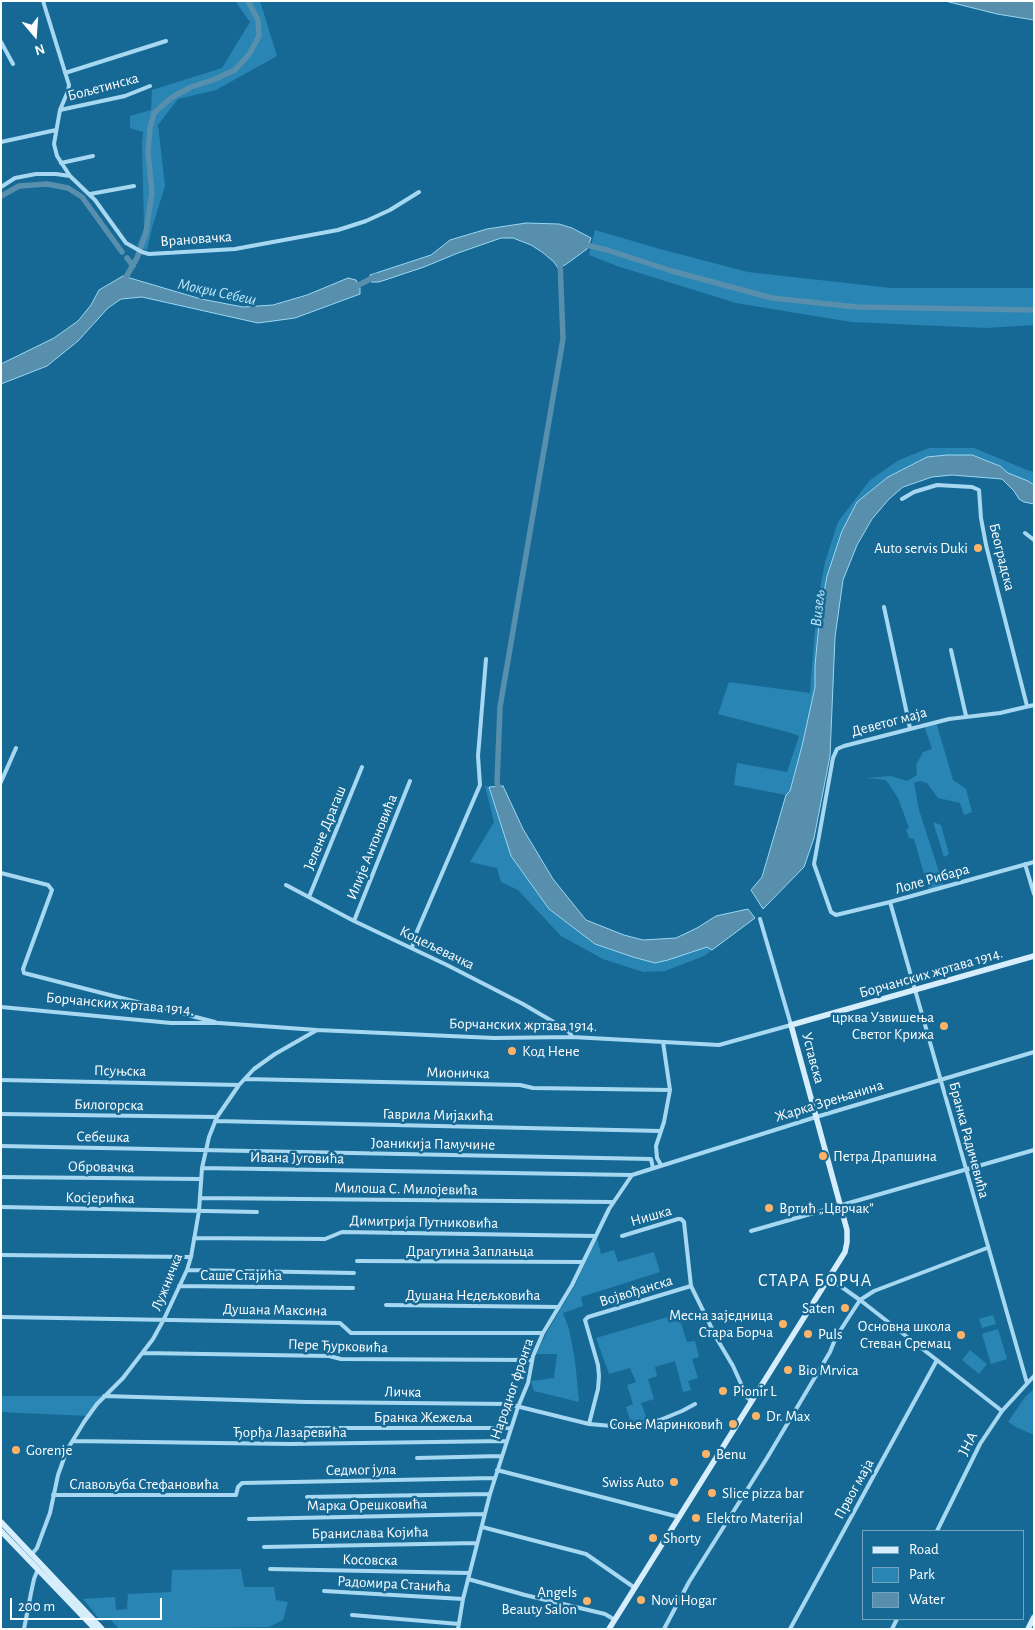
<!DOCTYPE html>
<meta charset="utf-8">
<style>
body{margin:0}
#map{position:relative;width:1035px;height:1630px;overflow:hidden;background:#166995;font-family:"Alegreya Sans",sans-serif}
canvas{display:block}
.frame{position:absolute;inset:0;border:2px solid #fff;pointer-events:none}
.legend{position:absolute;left:862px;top:1530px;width:162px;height:90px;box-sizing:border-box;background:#166995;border:1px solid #73a5bf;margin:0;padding:6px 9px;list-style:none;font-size:15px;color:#fff}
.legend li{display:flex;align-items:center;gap:10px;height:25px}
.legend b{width:25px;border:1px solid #73a5bf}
.north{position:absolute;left:10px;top:10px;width:50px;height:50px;-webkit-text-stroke:4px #166995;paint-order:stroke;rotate:162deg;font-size:14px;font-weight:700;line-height:20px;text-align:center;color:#fff}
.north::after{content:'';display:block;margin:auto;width:18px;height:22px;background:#fff;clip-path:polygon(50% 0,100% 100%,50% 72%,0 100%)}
.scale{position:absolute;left:10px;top:1598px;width:152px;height:22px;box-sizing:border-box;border:2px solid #fff;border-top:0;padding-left:6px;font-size:15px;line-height:18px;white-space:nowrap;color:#fff;-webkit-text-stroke:4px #166995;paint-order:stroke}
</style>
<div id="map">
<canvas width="1035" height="1630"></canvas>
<div class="frame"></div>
<ul class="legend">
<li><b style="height:6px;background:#d6eefc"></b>Road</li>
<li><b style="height:14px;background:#2985b4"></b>Park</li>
<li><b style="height:14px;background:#578fad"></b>Water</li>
</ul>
<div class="north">N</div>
<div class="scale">200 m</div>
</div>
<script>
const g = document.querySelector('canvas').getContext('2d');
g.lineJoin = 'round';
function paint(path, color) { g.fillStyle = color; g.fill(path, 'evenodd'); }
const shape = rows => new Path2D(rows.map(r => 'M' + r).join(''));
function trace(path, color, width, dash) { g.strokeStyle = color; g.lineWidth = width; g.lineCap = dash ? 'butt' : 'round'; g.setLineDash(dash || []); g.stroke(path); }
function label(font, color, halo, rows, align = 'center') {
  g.font = font + ' "Alegreya Sans",sans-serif'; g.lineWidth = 5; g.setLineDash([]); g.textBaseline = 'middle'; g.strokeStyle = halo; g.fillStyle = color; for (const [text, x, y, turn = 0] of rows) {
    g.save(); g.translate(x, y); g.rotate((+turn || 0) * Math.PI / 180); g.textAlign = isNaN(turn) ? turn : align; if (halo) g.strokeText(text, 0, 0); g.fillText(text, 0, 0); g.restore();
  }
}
paint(shape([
 [235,1,260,1,277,56,216,90,178,99,158,125,165,186,152,228,147,250,137,246,144,228,142,144,143,132,130,128,130,116,151,110,152,90,222,68,250,22],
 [595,230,660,249,748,272,891,288,1034,288,1034,325,986,328,851,322,736,303,620,267,589,255],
 [929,448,974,448,1027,470,1034,472,1034,484,1008,473,1000,466,972,455,927,457,888,477,820,614,815,665,815,687,802,746,790,791,786,795,734,785,737,763,787,772,799,736,791,733,718,714,729,682,810,693,817,604,825,562,838,522,870,480,899,460],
 [936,722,953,780,966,789,972,812,964,815,960,803,938,798,927,783,920,781,914,783,919,810,944,887,929,891,914,839,909,838,906,830,909,828,898,798,886,780,867,778,891,776,907,781,917,775,916,765,923,752,932,749,924,725],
 [485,786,489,787,511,856,549,909,595,944,633,957,655,963,668,960,707,947,712,950,704,956,665,971,643,972,603,959,561,936,518,890,501,882,497,868,470,862,494,822],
 [933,822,941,825,949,854,944,857],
 [597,1238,601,1254,614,1250,618,1262,654,1252,660,1272,581,1297,583,1306,563,1313,569,1329,575,1360,579,1402,534,1391,531,1381,554,1378,557,1354,536,1354,546,1334,576,1283],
 [678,1314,687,1342,695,1341,699,1357,692,1359,698,1378,688,1381,691,1390,683,1392,675,1361,655,1367,657,1376,648,1379,654,1399,641,1403,647,1419,631,1423,626,1407,633,1404,627,1385,636,1382,630,1368,609,1374,596,1338],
 [993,1315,996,1324,982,1328,979,1319],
 [998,1329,1007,1359,991,1364,982,1334],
 [970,1350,987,1364,979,1374,962,1360],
 [1034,1389,1034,1435,1016,1427,1008,1422,1025,1397],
 [1,1396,104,1396,88,1416,1,1412],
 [241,1569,244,1587,274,1587,276,1600,288,1602,283,1620,269,1627,119,1629,110,1619,101,1621,83,1599,115,1597,116,1610,127,1609,128,1594,171,1592,172,1570]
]), '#2985b4');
const water = shape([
 [945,1,1034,1,1034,20,997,14,945,1],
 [526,223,559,224,572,228,591,238,587,249,565,265,558,268,554,262,542,252,531,245,513,238,501,238,458,253,424,267,379,282,371,282,370,275,431,255,450,240,487,229,526,223],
 [123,276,201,299,243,307,273,305,307,295,348,278,356,280,360,288,360,294,295,318,258,323,142,297,121,299,108,308,78,341,47,366,1,384,1,364,54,338,78,321,91,305,99,290,123,276],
 [947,455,972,455,1000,466,1008,473,1028,481,1034,485,1034,504,1024,502,1019,499,1014,491,1002,479,952,475,932,477,903,487,889,499,872,519,857,545,843,580,835,637,830,756,814,838,804,867,763,909,751,890,762,877,786,795,790,791,802,746,815,687,815,665,820,614,827,576,842,531,857,502,888,477,927,457,947,455],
 [503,786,523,829,553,879,586,920,624,935,643,940,676,938,697,928,716,916,748,909,755,918,712,950,707,947,668,960,655,963,633,957,595,944,549,909,511,856,489,787,503,786]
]);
paint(water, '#578fad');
trace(water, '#9ad7f4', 1);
trace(shape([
 [1,196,19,186,47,184,68,188,82,197,122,252],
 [582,244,607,250,672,271,772,298,857,307,1034,310],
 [127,258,133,266],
 [125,283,126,277,137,258,146,233,152,192,148,152,150,128,154,113,171,98,191,87,213,80,235,70,250,53,259,36,258,20,248,1],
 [353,288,376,276],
 [500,793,497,783,500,707,563,339,560,261]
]), '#578fad', 5.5);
trace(shape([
 [43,1,69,85,68,91,60,110,54,144,57,156,70,176],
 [1,42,13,64],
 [65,73,166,41],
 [60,110,125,96,150,86],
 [1,142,56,130],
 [61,163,93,156],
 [1,187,15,178,36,174,56,174,70,176,95,200,126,243,142,252,149,254,235,249,338,230,366,221,390,210,419,192],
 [90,194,134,186],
 [902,499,914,492,937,485,972,487,979,490,981,518,986,545,1027,706],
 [1025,533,1034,540],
 [884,607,910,728],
 [951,650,966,716],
 [1034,705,1000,713,949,719,844,746,837,749,833,758,814,864,831,912,836,915,890,902,1034,862],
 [1,782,16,748],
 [1025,864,1034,894],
 [1,873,48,885,52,890,23,969,24,973,215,1022],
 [286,885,354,921,447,965,523,1004,564,1028,570,1033,572,1037],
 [309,897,362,767],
 [890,902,1027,1383],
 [354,921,410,781],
 [412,948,415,936,480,785,478,756,486,659],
 [1,1007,171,1023,219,1023,317,1030,494,1038,572,1037,719,1045,791,1025,760,919],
 [245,1079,520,1085,533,1088,670,1090],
 [1,1080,239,1085],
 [1,1114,217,1117],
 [215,1121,661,1131],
 [1,1146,651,1159,653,1168],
 [661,1165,657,1158,656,1146,664,1122,670,1090,663,1042],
 [202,1168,632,1175,816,1117,1034,1052],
 [1,1177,200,1179],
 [200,1198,612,1202],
 [1,1207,257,1212],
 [751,1231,1034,1150],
 [622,1236,678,1219,681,1219,684,1222,691,1286,717,1339,733,1366,747,1397,751,1401],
 [194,1238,325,1239,342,1232,596,1236],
 [1,1255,191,1257],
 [357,1261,582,1262],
 [187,1270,354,1273],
 [829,1278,860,1300,1002,1411],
 [179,1286,353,1288],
 [386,1305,559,1307],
 [1,1317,340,1323,351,1333,543,1333],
 [143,1353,329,1356,341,1359,532,1360],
 [104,1396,306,1402,508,1404,589,1424,612,1426,642,1424,660,1420,682,1411,695,1404],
 [589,1424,598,1389,599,1376,598,1365,585,1320,588,1317,691,1286],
 [306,1428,511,1428],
 [73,1441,290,1444,506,1441],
 [417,1458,501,1456],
 [497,1470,679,1517],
 [53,1495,236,1495,238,1487,242,1483,495,1478],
 [307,1497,490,1494],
 [249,1519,485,1514],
 [482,1527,586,1554,635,1588],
 [937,1531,980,1444,1002,1411,1034,1376],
 [264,1547,477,1543],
 [32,1554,37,1548,41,1537,50,1513,58,1475,67,1450,84,1422,97,1404,123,1378,153,1339,164,1319,187,1270,191,1257,199,1211,202,1168,209,1137,217,1117,239,1085,254,1069,275,1054,317,1030],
 [270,1569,469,1573],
 [468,1579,525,1595,605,1614,615,1620],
 [324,1591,463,1599],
 [352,1615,459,1624],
 [24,1629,31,1593,34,1579,38,1569],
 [458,1629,463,1599,490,1494,518,1407,528,1383,533,1356,543,1333,572,1285,609,1209,632,1175],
 [664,1629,689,1582,767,1458,830,1352,836,1337,860,1300,874,1291,987,1248],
 [790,1629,937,1360],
 [892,1629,897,1619]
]), '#a7d8f1', 4);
trace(shape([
 [1,1522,102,1629],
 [1,1531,95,1629],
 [609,1629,845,1252,847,1242,847,1230,791,1025,1034,956],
 [1028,1629,1034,1617]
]), '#d6eefc', 5.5);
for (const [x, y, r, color] of [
 [978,548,5,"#ffb367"],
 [944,1026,5,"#ffb367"],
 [512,1051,5,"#ffb367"],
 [823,1156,5,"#ffb367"],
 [769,1208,5,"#ffb367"],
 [845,1308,5,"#ffb367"],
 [783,1324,5,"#ffb367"],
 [808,1334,5,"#ffb367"],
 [961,1335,5,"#ffb367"],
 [788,1370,5,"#ffb367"],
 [723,1391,5,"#ffb367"],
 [756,1416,5,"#ffb367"],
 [733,1424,5,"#ffb367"],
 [16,1450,5,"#ffb367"],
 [706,1454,5,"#ffb367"],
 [674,1482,5,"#ffb367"],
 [712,1493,5,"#ffb367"],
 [696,1518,5,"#ffb367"],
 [653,1538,5,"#ffb367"],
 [641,1600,5,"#ffb367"],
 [587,1601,5,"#ffb367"]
]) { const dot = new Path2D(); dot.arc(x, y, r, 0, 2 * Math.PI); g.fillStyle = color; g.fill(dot); trace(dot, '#166995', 2); }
label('15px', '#fff', '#166995', [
 ["Бољетинска",103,87,-15],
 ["Врановачка",196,239,-4],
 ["Београдска",1002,557,76],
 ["Деветог маја",889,722,-15],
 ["Јелене Драгаш",325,828,-68],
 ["Илије Антоновића",372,847,-68],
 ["Лоле Рибара",932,879,-16],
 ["Коцељевачка",437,948,26],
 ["Борчанских жртава 1914.",931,973,-16],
 ["Борчанских жртава 1914.",120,1004,5],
 ["Борчанских жртава 1914.",523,1025,1],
 ["Уставска",813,1058,75],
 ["Псуњска",120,1071,1],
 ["Мионичка",458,1073,1],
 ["Жарка Зрењанина",829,1101,-17],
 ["Билогорска",109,1105,1],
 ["Гаврила Мијакића",438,1115,1],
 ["Себешка",103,1137,1],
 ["Бранка Радичевића",969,1140,75],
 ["Јоаникија Памучине",433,1144,1],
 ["Ивана Југовића",297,1158,1],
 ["Обровачка",101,1167,1],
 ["Милоша С. Милојевића",406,1189,1],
 ["Косјерићка",100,1198,1],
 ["Нишка",651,1216,-16],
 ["Димитрија Путниковића",424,1222,1],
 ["Драгутина Заплањца",470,1251],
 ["Саше Стајића",241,1275],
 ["Лужничка",167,1282,-68],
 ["Војвођанска",636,1291,-17],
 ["Душана Недељковића",473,1295],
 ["Душана Максина",275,1310,1],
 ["Пере Ђурковића",338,1346,2],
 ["Народног фронта",512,1389,-71],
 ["Личка",403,1392,1],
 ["Бранка Жежеља",423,1417],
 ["Ђорђа Лазаревића",290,1432],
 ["ЈНА",968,1444,-62],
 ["Седмог јула",361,1470,-1],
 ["Славољуба Стефановића",144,1484],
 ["Првог маја",854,1489,-61],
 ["Марка Орешковића",367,1505,-1],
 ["Бранислава Којића",370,1533,-1],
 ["Косовска",370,1560,1],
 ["Радомира Станића",394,1584,3]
]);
label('15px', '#fff', '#166995', [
 ["Auto servis Duki",968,548,"right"],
 ["црква Узвишења",934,1017,"right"],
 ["Светог Крижа",934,1034,"right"],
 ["Код Нене",522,1051],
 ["Петра Драпшина",833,1156],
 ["Вртић „Цврчак”",779,1208],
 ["Saten",835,1308,"right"],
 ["Месна заједница",773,1315,"right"],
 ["Стара Борча",773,1332,"right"],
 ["Основна школа",951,1326,"right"],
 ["Стеван Сремац",951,1343,"right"],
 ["Puls",818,1334],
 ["Bio Mrvica",798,1370],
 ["Pionir L",733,1391],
 ["Dr. Max",766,1416],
 ["Соње Маринковић",723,1424,"right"],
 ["Gorenje",26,1450],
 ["Benu",716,1454],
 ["Swiss Auto",664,1482,"right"],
 ["Slice pizza bar",722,1493],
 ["Elektro Materijal",706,1518],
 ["Shorty",663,1538],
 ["Angels",577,1592,"right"],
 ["Beauty Salon",577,1609,"right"],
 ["Novi Hogar",651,1600]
], 'left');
label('italic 16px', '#bee6f9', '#166995', [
 ["Мокри Себеш",217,292,12],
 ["Визељ",818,608,-84]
]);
g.letterSpacing = '1px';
label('18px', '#fff', '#166995', [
 ["СТАРА БОРЧА",815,1281]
]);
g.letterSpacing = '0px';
</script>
